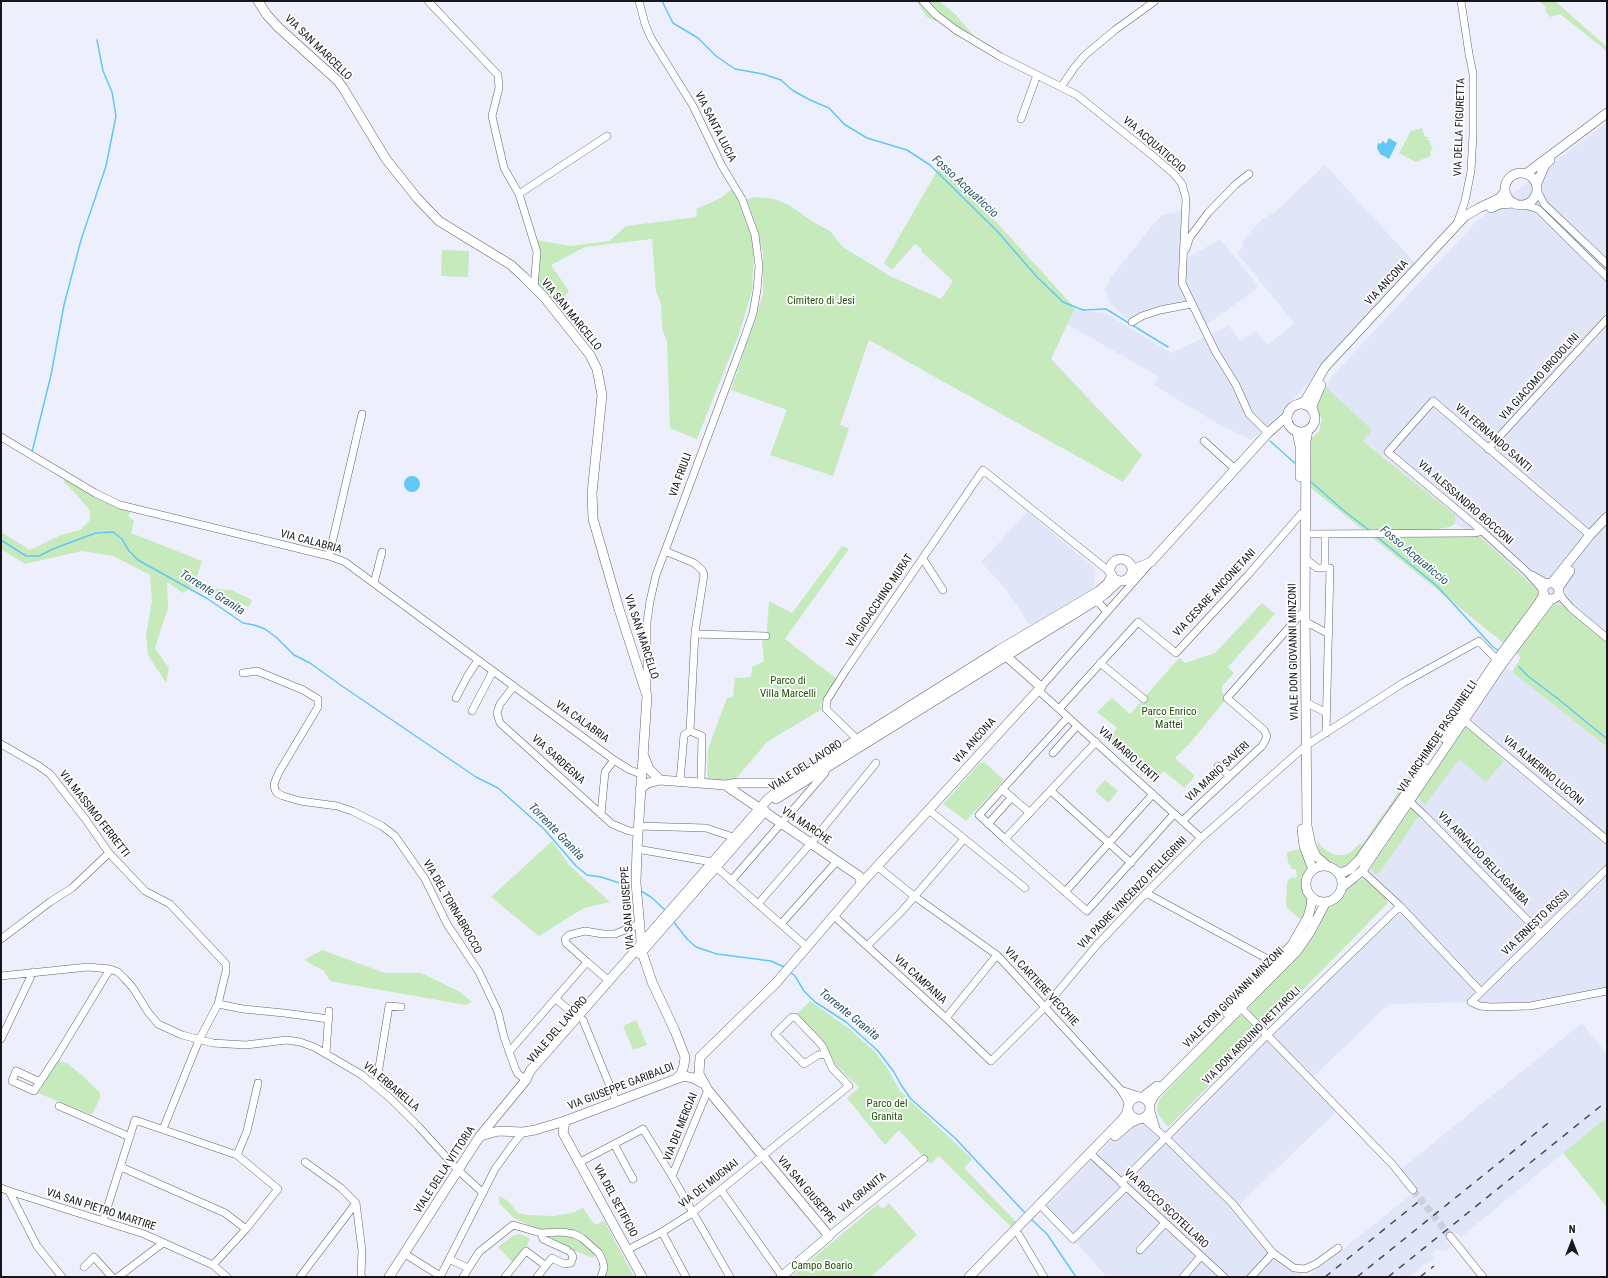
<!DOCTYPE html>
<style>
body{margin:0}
#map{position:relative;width:1608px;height:1278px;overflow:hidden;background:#edf0fc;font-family:"Roboto Condensed",sans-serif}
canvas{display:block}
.frame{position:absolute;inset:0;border:2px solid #17171b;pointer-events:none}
.north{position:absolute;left:1552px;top:1222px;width:40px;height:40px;-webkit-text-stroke:3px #fefefe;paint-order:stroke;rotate:0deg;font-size:11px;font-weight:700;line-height:16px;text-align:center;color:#17171b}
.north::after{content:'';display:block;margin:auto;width:14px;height:18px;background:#17171b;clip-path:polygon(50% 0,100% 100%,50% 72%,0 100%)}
</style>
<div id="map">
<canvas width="1608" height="1278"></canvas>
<div class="frame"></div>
<div class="north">N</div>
</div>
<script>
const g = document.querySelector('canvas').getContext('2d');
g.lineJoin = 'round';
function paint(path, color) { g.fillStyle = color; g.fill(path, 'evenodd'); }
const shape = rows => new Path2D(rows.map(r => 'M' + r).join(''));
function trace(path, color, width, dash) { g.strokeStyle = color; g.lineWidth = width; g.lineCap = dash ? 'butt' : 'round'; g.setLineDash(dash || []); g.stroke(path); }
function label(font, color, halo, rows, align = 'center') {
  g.font = font + ' "Roboto Condensed",sans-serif'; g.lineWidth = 3.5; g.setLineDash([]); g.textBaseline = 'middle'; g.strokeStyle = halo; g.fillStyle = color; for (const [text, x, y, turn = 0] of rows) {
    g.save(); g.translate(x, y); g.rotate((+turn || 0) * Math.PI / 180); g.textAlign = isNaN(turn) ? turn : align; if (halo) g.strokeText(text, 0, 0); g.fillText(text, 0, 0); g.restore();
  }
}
paint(shape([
 [1607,122,1607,642,1562,605,1554,604,1542,594,1479,536,1455,524,1455,515,1363,440,1371,430,1326,387,1334,374,1476,222],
 [1325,165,1416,264,1271,424,1251,440,1218,424,1154,385,1159,377,1067,324,1075,308,1108,315,1171,353,1228,326,1241,341,1255,331,1268,345,1294,323,1237,253,1244,246,1241,243,1261,220,1275,212],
 [1184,210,1182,261,1220,239,1259,287,1205,326,1194,304,1165,314,1131,321,1110,304,1105,288,1112,276,1151,227,1162,215],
 [1027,512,1096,569,1093,588,1030,625,1005,588,981,562],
 [1502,664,1607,747,1607,991,1505,1007,1471,1002,1389,1004,1311,1079,1339,1109,1241,1203,1243,1216,1273,1253,1303,1277,1107,1277,1073,1239,1044,1209,1122,1129,1139,1119,1166,1138,1399,906,1362,871],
 [1582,1023,1607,1054,1607,1117,1461,1237,1455,1232,1446,1241,1451,1246,1445,1251,1436,1250,1431,1254,1434,1258,1409,1277,1308,1277,1417,1190,1401,1169]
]), '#e0e5f8');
paint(shape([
 [916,1,939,1,955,14,981,44,954,35,945,25,927,17],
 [1539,1,1555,1,1607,47,1607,51,1560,14,1550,17,1545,11,1546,7],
 [1422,128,1425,137,1427,137,1429,138,1426,140,1429,140,1433,150,1430,151,1431,156,1416,162,1399,153,1411,131],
 [945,166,1075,308,1051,359,1142,455,1123,482,869,340,840,425,849,428,833,476,770,455,787,410,731,390,763,295,763,252,754,224,744,200,754,197,774,199,789,205,815,223,830,231,843,247,890,276,941,299,953,281,921,251,922,249,915,244,892,270,884,263,937,171],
 [732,189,746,213,754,242,752,291,739,334,697,439,670,428,667,341,662,329,661,303,656,292,652,239,585,247,551,265,569,291,558,305,536,284,537,240,570,246,609,241,626,226,697,217,696,209,721,198],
 [442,250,469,251,468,277,441,276],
 [1326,387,1372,430,1363,441,1455,515,1455,524,1450,527,1424,531,1362,529,1311,488,1311,439,1319,431,1322,419,1317,407],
 [65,478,90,494,131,512,128,516,134,521,131,533,202,561,195,583,207,588,231,590,252,600,249,607,223,599,220,602,191,587,183,593,167,582,168,608,155,648,169,668,166,683,148,655,146,634,152,601,150,575,113,556,82,551,25,564,1,549,1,532,30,550,61,535,80,530,90,520,90,511,76,494,64,482],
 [1479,536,1542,594,1506,645,1373,538],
 [842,546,849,549,785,639,837,679,820,705,822,709,767,742,734,781,707,780,708,749,727,698,733,697,735,678,751,677,752,667,764,661,762,640,766,640,769,601,792,613],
 [1262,603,1275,614,1228,667,1234,673,1222,686,1222,692,1227,698,1191,742,1175,758,1195,776,1184,788,1164,771,1152,783,1107,740,1117,728,1097,712,1112,698,1130,714,1179,658,1185,663,1215,653],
 [1554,604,1562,605,1607,642,1607,747,1512,672,1521,657,1516,653],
 [1467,725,1504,761,1486,782,1459,759,1425,805,1418,797],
 [1437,737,1438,739,1425,758,1423,767,1362,854,1345,868,1341,867,1333,862,1328,862,1319,851,1317,839,1321,847,1334,855,1344,855,1351,852,1359,844,1362,845,1433,742,1429,739,1431,738],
 [984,762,1004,780,966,821,943,804,980,763],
 [1105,780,1118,791,1108,803,1095,791],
 [1412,807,1420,814,1383,868,1376,875,1371,868],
 [552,841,570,866,610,902,584,908,539,936,491,897],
 [1302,849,1309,871,1305,878,1305,885,1307,893,1311,898,1303,919,1300,919,1287,908,1286,904,1287,882,1290,878,1297,877,1296,869,1292,869,1288,862,1287,853,1289,851],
 [1365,878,1387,899,1387,904,1267,1026,1263,1026,1249,1011,1249,1006,1303,950,1317,930,1329,905,1340,901,1345,895,1348,886],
 [322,950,385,973,421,973,460,992,472,1002,466,1005,330,981,324,971,304,960],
 [810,1001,851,1030,876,1053,886,1066,900,1091,972,1159,964,1168,1018,1224,1014,1230,939,1156,930,1164,899,1130,885,1145,847,1098,859,1087,833,1063,796,1015],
 [1243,1015,1260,1034,1168,1127,1158,1114,1157,1107,1160,1098,1239,1016],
 [636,1020,647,1045,633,1050,623,1026],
 [58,1060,68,1064,83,1076,100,1093,100,1098,92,1115,38,1093],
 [1607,1117,1607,1207,1563,1153],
 [499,1196,508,1201,518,1213,527,1215,554,1216,572,1213,583,1208,594,1224,598,1224,604,1220,634,1277,602,1277,606,1268,584,1237,541,1231,514,1218,499,1203],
 [889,1203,917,1235,871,1277,791,1277,878,1204,883,1209],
 [520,1234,530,1238,526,1248,513,1263,498,1247,514,1235],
 [559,1235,575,1238,588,1247,596,1256,592,1258,551,1241,552,1237]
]), '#c6eabc');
paint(shape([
 [1389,138,1397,143,1389,159,1380,154,1377,148,1378,143,1380,144,1383,141,1386,144],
 '404 484a8 8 0 1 1 16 0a8 8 0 1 1-16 0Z'
]), '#61c7f5');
trace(shape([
 [662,1,673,23,698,38,716,56,735,69,763,74,781,80,792,90,810,100,829,108,844,124,867,138,907,150,930,165,997,231,1037,277,1063,302,1083,310,1106,309,1168,347],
 [1270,441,1297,465],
 [32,452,51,375,64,305,81,240,106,166,116,116,112,92,103,71,97,40],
 [1311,482,1343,510,1370,531],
 [1377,537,1437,586,1493,647,1499,651],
 [1,540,26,556,39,556,53,549,82,538,96,533,113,532,122,539,129,551,138,560,208,599,243,623,254,625,265,629,277,638,294,655,310,663,342,686,476,777,498,788,544,829,576,866,587,875,601,877,632,887],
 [1519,667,1529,677,1557,698,1607,739],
 [641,891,651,897,666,911],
 [673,921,687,939,696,947,717,954,771,961,784,967],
 [790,972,795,976,804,991,815,1002,846,1022,878,1051,894,1072,901,1085,911,1099,955,1138,1026,1214],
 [1031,1219,1047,1234,1076,1277]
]), '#61c7f5', 1.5);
trace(shape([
 [1413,1190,1450,1236]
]), '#cdcfda', 7, [7, 3.5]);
const minor = shape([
 [428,1,498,75,499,88,492,116,504,168,519,194],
 [639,1,645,24,651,38,693,106,722,166,742,199,755,235,759,266,757,290,753,313,744,339,656,575,650,601,647,622,647,690],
 [923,1,936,15,956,30,1001,57,1077,95,1153,156,1173,173,1182,184,1186,199,1182,283,1215,351,1236,385,1249,414,1268,433],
 [1061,87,1074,68,1085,55,1115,30,1155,1],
 [1021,119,1037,75],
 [1538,192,1544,204,1607,264],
 [1525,205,1538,209,1607,277],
 [1458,221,1465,201,1471,171,1473,134,1473,74,1469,54,1461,1],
 [1186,249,1190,237,1208,213,1235,185,1249,174],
 [534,287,537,252,519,194,607,136],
 [1132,322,1142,316,1160,310,1192,304],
 [1,437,95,493,120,505,329,556,345,562,614,760,630,770,641,774],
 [1204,441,1235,469],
 [1488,449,1607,319],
 [1306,534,1474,533,1479,532,1481,530],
 [1325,535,1325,568],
 [665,551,694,563,702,570,704,575,695,632,690,731,702,736,701,783],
 [329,556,362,414],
 [923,559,943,590],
 [1306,559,1317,568,1330,568,1326,733],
 [1532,575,1548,584],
 [374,583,382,552],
 [1543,590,1527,572,1481,530,1388,452,1433,401,1590,535],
 [1559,592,1563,599,1571,608,1607,638],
 [1095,601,1099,603,1107,612],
 [1306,622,1329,634],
 [695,634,766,636],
 [1100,663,1144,699],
 [243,673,257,671,303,690,318,699,318,707,279,772,274,784,275,790,277,793,283,796,300,801,337,806,352,811,382,826,395,836,425,879,447,924,479,972,498,1012,504,1037,515,1068,518,1074,526,1080],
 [514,686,500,704,497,713,500,723,612,824,629,831,638,832],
 [1041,687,1151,562],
 [1038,690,1201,838],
 [456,698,467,677,478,660],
 [1307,703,1327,713],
 [1059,709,1138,622,1176,653,1248,575,1301,514],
 [472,711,493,671],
 [1068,717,979,815,1005,839,1087,911,1174,814],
 [1464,720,1607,840],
 [858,740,826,709,827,700,846,670,983,470,1110,572],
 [1,744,39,766,50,774,86,820,109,853,145,891,170,904,226,964,226,971,218,1004,199,1040,163,1129],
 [1307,745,1403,683,1479,641,1497,660],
 [1053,753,1077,726],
 [1218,766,1230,776],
 [680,781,684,735,690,731],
 [1002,789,1030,813],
 [1051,791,1131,863],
 [1409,801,1424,815,1541,934],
 [930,811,1025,888],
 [601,814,605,772,614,760],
 [1182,821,1262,746,1265,741,1267,736,1264,730,1227,698,1301,614],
 [988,824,1012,797],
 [638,826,706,828,733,837],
 [1005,839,1096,742],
 [637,849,712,862],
 [716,867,807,947],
 [878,867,914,896,997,955,1121,1090,1129,1104],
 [1607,869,1471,1002,1480,1006,1491,1007,1530,1006,1607,991],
 [1362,871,1400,906,1481,992],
 [731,881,825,773,826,767],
 [1065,892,1153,794],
 [1146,893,1275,963],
 [758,904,811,843,876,763],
 [834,916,946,1018,991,1061,1045,1007,1096,946,1146,893,1201,838,1302,749],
 [781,924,837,861],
 [1,939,50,902,72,888,109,853],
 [867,946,902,911,964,839],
 [587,962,566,943,565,939,569,935,585,931,603,934,615,934,639,924],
 [1,976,88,967,110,969,118,972,125,979,133,988,148,1012,158,1024,182,1035,213,1043,229,1044,246,1045,287,1040,300,1042,314,1047,362,1075,391,1099,418,1126,458,1170,483,1193],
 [556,999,577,1017],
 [218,1004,243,1009,284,1013,329,1019],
 [1241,1008,1393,1165,1413,1190],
 [946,1018,997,955],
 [583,1020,616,1101],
 [1,1039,33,972],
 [509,1052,587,962,609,981],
 [326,1053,329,1011],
 [40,1082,16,1071,12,1081,34,1091,57,1056,110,969],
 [376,1086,389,1006,401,1007],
 [708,1090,672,1176,730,1277],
 [1121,1090,1139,1096],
 [59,1106,130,1137],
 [1150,1108,1156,1128],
 [1143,1118,1166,1138,1232,1203,1273,1253,1294,1268,1305,1269,1316,1264,1338,1248],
 [614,1144,633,1179],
 [237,1155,247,1131,258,1083],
 [1094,1157,1224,1277],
 [305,1162,341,1188,356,1203,362,1251,361,1274,362,1277],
 [580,1162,643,1129,672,1176],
 [121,1167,225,1213,246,1229],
 [1121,1183,1267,1035,1400,906],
 [1,1188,9,1191,37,1246,62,1277],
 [721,1190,782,1276],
 [9,1191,144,1234,213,1265,227,1277],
 [1044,1209,1073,1239,1126,1187],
 [103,1221,135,1120,237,1155,278,1189,246,1229,213,1265],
 [662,1232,686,1277],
 [541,1233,543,1239,567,1250],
 [1019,1235,1044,1277],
 [829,1236,924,1159],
 [1450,1236,1483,1277],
 [627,1250,662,1232,692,1213,849,1086,832,1068,823,1047,819,1042,795,1017,792,1017,775,1034,804,1064,818,1055,826,1054],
 [1140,1250,1165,1223],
 [405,1254,437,1274],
 [449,1259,468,1268],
 [84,1267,94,1257,112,1277],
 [118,1277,163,1243],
 [300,1277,356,1203],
 [440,1277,495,1169,513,1144,523,1132],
 [463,1277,479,1252,513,1225,541,1233,562,1232,574,1234,582,1238,599,1253,603,1262,604,1268,601,1277],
 [505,1277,526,1251,546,1266],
 [537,1277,552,1258,564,1264,571,1263,573,1257,571,1253],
 [1183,1277,1201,1256],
 [1251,1277,1273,1253]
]);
const major = shape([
 [258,1,267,15,279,28,338,81,343,88,386,159,417,198,439,221,511,265,524,277,544,297,590,355,597,369,602,395,592,493,593,519,619,609,647,696,637,849,636,883,642,952,652,982,675,1031,685,1057,684,1065,681,1074,677,1078],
 '1505 189a16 16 0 1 1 32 0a16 16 0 1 1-32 0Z',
 [1527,173,1607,113],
 [1537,183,1545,165,1550,160],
 [1491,208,1500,204,1514,203],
 '1287 418a14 14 0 1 1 28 0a14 14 0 1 1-28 0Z',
 [1299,404,1305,401,1325,367,1465,216,1479,208,1500,198,1505,191],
 [1313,411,1312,406,1321,385],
 [1308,430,1306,441,1305,613,1307,826,1311,845,1316,856,1327,866],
 [1297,432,1300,446,1300,477],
 '1110 570a11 11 0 1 1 22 0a11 11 0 1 1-22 0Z',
 [1132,570,1151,562,1268,433,1286,417],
 [1552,583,1590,535,1607,517],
 '1543 591a8 8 0 1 1 16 0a8 8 0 1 1-16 0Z',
 [1558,588,1570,571],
 [1444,738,1497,660,1539,603,1544,594],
 [644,756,649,769,660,780],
 [725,785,738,783,772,783,783,786],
 [640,789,648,783,660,780,725,785,859,876,861,881,860,885],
 [776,799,1095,601,1105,594,1119,581],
 [1302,829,1304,846,1313,870],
 '1306 884a18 18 0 1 1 36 0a18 18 0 1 1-36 0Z',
 [1338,872,1344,872,1350,869,1359,860,1424,768],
 [1342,887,1362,871,1502,664,1551,599],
 [640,954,765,811],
 [1227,1013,1292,945,1308,917,1311,906,1312,898],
 '1128 1108a11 11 0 1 1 22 0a11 11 0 1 1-22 0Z',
 [1143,1097,1157,1086],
 [1150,1103,1155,1094,1297,951,1310,932,1326,902],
 [565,1121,563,1133,642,1277],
 [481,1136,498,1131,523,1132,535,1130,565,1121,684,1076,693,1078,704,1084],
 [1115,1136,1130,1123,1139,1119],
 [389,1277,480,1136,526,1080,530,1071,767,800,783,786,999,650,1099,591,1108,583,1112,575],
 [781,1277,829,1236,708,1090,699,1074,700,1057,776,983,860,885,1041,687,1006,656],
 [969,1277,1120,1122,1126,1115,1128,1108]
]);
trace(minor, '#62656f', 8);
trace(major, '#62656f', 10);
trace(minor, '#fff', 7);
trace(major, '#fff', 9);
trace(shape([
 [1325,1277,1423,1198],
 [1357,1277,1552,1120],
 [1388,1277,1607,1101],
 [1420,1277,1434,1266]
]), '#48494f', 1.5, [7, 7]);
label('11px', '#17171b', '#fefefe', [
 ["VIA SAN MARCELLO",318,48,44],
 ["VIA SANTA LUCIA",715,127,63],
 ["VIA DELLA FIGURETTA",1460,127,-88],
 ["VIA ACQUATICCIO",1154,145,41],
 ["VIA ANCONA",1387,283,-47],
 ["VIA SAN MARCELLO",571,315,51],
 ["VIA GIACOMO BRODOLINI",1540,377,-48],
 ["VIA FERNANDO SANTI",1493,438,41],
 ["VIA FRIULI",681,475,-70],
 ["VIA ALESSANDRO BOCCONI",1465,503,41],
 ["VIA CALABRIA",311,542,15],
 ["VIA CESARE ANCONETANI",1215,593,-47],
 ["VIA GIOACCHINO MURAT",880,601,-56],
 ["VIA SAN MARCELLO",641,637,72],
 ["VIALE DON GIOVANNI MINZONI",1294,652,-91],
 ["VIA CALABRIA",582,722,36],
 ["VIA ARCHIMEDE PASQUINELLI",1438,737,-56],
 ["VIA ANCONA",975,741,-48],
 ["VIA MARIO LENTI",1128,755,42],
 ["VIA SARDEGNA",558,760,42],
 ["VIALE DEL LAVORO",806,766,-33],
 ["VIA ALMERINO LUCONI",1543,771,40],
 ["VIA MARIO SAVERI",1218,772,-43],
 ["VIA MASSIMO FERRETTI",94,814,52],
 ["VIA MARCHE",806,826,34],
 ["VIA ARNALDO BELLAGAMBA",1483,859,46],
 ["VIA PADRE VINCENZO PELLEGRINI",1133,893,-46],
 ["VIA DEL TORNABROCCO",452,907,60],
 ["VIA SAN GIUSEPPE",628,908,-94],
 ["VIA ERNESTO ROSSI",1536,923,-44],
 ["VIA CAMPANIA",920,980,42],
 ["VIA CARTIERE VECCHIE",1041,987,47],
 ["VIALE DON GIOVANNI MINZONI",1234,998,-45],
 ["VIALE DEL LAVORO",558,1030,-49],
 ["VIA DON ARDUINO RETTAROLI",1252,1036,-45],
 ["VIA ERBARELLA",391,1087,40],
 ["VIA GIUSEPPE GARIBALDI",621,1087,-21],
 ["VIA DEI MERCIAI",681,1127,-68],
 ["VIALE DELLA VITTORIA",445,1170,-57],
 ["VIA DEI MUGNAI",709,1184,-38],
 ["VIA SAN GIUSEPPE",806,1190,50],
 ["VIA GRANITA",863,1193,-39],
 ["VIA DEL SETIFICIO",615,1201,62],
 ["VIA ROCCO SCOTELLARO",1166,1209,43],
 ["VIA SAN PIETRO MARTIRE",101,1210,18]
]);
label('11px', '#205309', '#fefefe', [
 ["Cimitero di Jesi",821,301],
 ["Parco di",788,681],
 ["Villa Marcelli",788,694],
 ["Parco Enrico",1169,712],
 ["Mattei",1169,725],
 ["Parco del",887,1104],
 ["Granita",887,1117],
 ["Campo Boario",822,1266]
]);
label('italic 12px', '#295468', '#fefefe', [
 ["Fosso Acquaticcio",965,187,43],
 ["Fosso Acquaticcio",1414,556,40],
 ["Torrente Granita",212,593,32],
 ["Torrente Granita",556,832,46],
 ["Torrente Granita",849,1015,39]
]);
</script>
